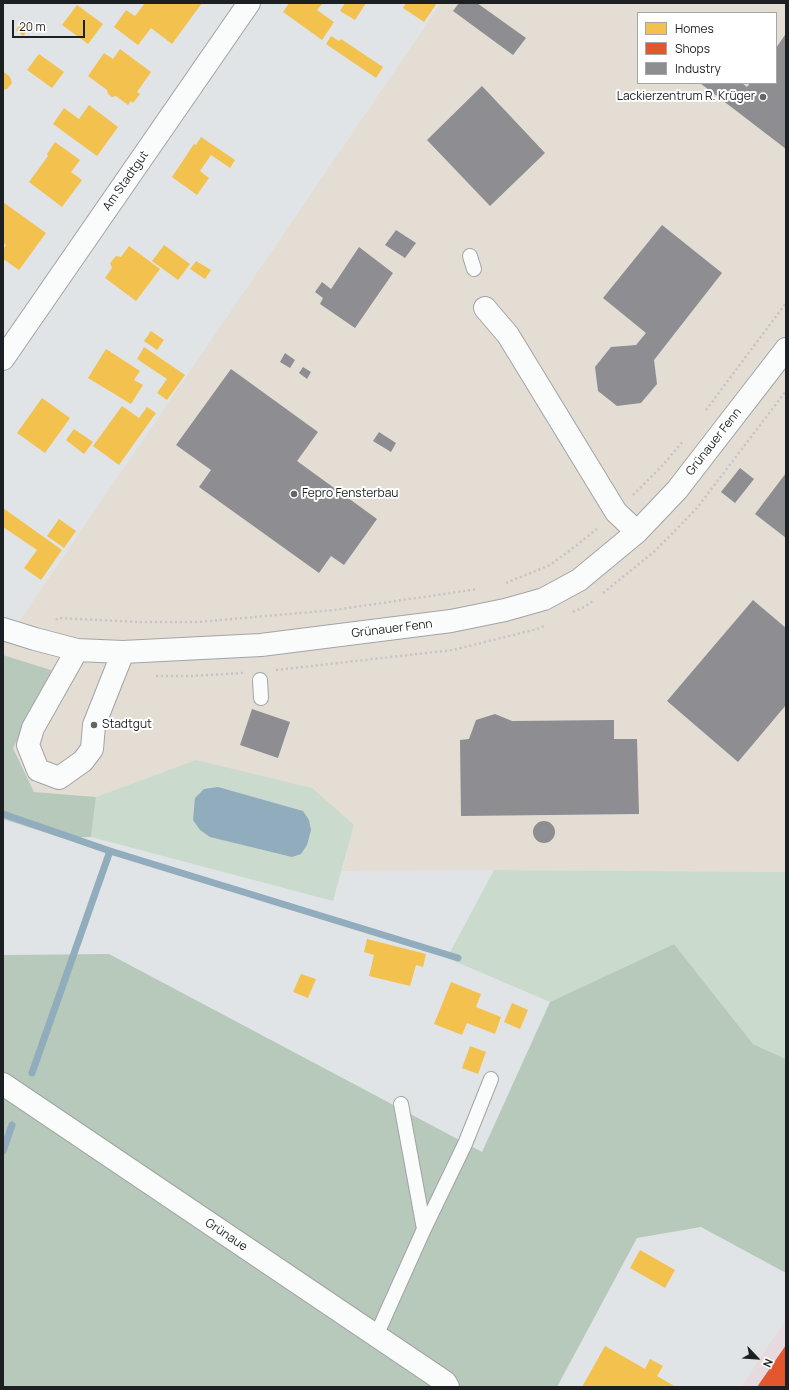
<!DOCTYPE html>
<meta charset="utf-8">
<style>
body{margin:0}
#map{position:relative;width:789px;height:1390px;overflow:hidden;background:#e1e4e7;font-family:Manrope,sans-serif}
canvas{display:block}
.frame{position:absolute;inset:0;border:4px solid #1d2022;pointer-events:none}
.legend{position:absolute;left:637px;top:12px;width:140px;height:72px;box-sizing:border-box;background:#fff;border:1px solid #a5a6a7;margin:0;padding:5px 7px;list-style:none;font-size:12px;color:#1d2022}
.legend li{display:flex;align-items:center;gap:8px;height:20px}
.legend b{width:20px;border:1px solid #a5a6a7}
.north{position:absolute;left:737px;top:1338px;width:40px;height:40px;-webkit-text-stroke:3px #fff;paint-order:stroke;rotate:115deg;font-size:11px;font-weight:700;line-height:16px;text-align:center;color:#1d2022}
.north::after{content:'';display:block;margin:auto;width:14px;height:18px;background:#1d2022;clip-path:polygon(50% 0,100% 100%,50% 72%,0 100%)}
.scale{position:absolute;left:12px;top:20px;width:73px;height:18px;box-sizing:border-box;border:2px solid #1d2022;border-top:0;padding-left:5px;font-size:12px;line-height:14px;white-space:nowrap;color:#1d2022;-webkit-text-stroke:3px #fff;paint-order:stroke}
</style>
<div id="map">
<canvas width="789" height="1390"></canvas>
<div class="frame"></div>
<ul class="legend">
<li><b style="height:11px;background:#f2c14e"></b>Homes</li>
<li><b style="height:11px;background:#e4572e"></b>Shops</li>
<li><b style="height:11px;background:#8d8d92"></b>Industry</li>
</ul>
<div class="north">N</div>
<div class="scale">20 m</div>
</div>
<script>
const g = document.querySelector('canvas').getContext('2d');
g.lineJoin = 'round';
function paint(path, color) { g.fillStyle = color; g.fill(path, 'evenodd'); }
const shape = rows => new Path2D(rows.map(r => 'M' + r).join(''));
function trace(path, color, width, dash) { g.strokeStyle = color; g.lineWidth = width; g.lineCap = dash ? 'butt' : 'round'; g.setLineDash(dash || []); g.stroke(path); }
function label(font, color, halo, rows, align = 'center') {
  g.font = font + ' Manrope,sans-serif'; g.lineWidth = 4; g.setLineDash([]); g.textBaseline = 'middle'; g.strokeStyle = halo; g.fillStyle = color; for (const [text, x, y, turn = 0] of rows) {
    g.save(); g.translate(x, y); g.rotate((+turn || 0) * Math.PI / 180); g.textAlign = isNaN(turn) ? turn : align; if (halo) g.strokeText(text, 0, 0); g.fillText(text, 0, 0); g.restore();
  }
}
paint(shape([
 [786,1319,786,1387,741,1387]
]), '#e7dade');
paint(shape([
 [441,3,786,3,786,872,494,870,342,871,354,825,197,760,96,797,34,792,13,747,54,671,3,655,3,645],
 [638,13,776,13,776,83,638,83]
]), '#e4ddd4');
paint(shape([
 [196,760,312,788,354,825,333,901,91,837,96,797],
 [494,870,786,872,786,1059,753,1044,674,944,550,1002,447,958]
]), '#cadbce');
paint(shape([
 [3,655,54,671,13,748,34,792,96,797,91,837,62,838,3,819],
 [674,944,753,1044,786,1059,786,1273,701,1227,637,1238,557,1387,458,1387,3,1074,3,955,109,954,482,1152,550,1002],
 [3,1097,441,1387,3,1387]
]), '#b7c9ba');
paint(shape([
 [218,787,303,811,309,820,311,830,307,845,301,854,292,857,210,837,200,830,193,820,195,798,204,789]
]), '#91acbd');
paint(shape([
 [145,3,202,3,172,44,151,28,138,45,114,27,126,10,135,16],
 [289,3,323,3,317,10,334,22,322,40,283,12],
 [345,3,366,3,355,20,340,11],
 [406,3,437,3,424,22,403,8],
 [77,5,103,24,88,44,62,25],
 [23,20,31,26,23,36,16,30],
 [331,36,339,41,341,39,383,67,376,78,326,44],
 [120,49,151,72,137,92,140,94,133,103,131,101,128,105,116,96,112,97,108,94,107,90,88,76,104,53,113,59],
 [39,54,64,72,52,88,27,70],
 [3,71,10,77,12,83,7,89,3,90],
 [89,105,118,127,97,156,53,124,64,108,79,119],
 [201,137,235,160,230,168,211,155,200,171,209,178,197,195,172,177,194,144,196,145],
 [55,142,80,160,71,172,82,180,62,207,29,182,48,156,47,154],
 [3,202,46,233,19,270,3,259,3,249,6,245,3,243],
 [164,245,190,264,178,280,152,261],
 [129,246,160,269,136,301,105,278,112,268,110,263,116,256,121,257],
 [196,261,211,270,205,279,190,269],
 [151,331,164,340,157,350,144,341],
 [144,347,185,375,167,400,157,393,167,379,137,359],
 [106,349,140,371,134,380,143,385,131,404,88,378],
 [42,398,70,418,45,453,17,433],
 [122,406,139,418,147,407,156,413,119,465,93,446],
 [74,429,93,442,84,454,66,440],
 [3,508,62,550,41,580,24,568,37,550,3,527],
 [59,519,76,531,64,548,47,536],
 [367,939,426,954,423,967,416,965,410,986,369,976,374,955,364,952],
 [301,974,316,979,308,998,293,992],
 [451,982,481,994,476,1007,501,1017,495,1034,467,1023,462,1035,434,1024],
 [512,1003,528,1010,520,1029,504,1022],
 [470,1046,486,1052,478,1074,462,1068],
 [640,1250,675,1270,665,1288,630,1268],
 [605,1346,645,1369,650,1359,663,1366,657,1376,676,1387,582,1387]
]), '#f2c14e');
paint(shape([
 [786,1345,786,1387,757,1387]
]), '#e4572e');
paint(shape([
 [459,3,477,3,526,38,513,55,453,11],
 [785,35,786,36,786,149,700,83,742,83,747,87,750,83,776,83,776,48],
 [482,86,545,153,490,206,427,140],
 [662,225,722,273,654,360,657,384,641,403,617,406,598,391,595,367,611,347,636,345,646,333,603,298],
 [396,230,416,243,405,258,385,245],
 [359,247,393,273,355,328,320,304,323,298,315,292,322,282,331,289],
 [285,353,295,360,290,368,280,362],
 [303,367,311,372,307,379,299,373],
 [231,369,318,432,297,461,377,519,344,565,331,556,319,573,199,487,211,470,176,445],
 [379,432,396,443,391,452,373,441],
 [740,468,754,479,735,503,721,492],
 [786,473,786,538,755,514],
 [753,600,786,628,786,705,738,762,667,701],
 [252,709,290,722,278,758,240,745],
 [495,714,512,721,614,720,614,739,637,739,639,814,461,816,460,740,469,739,476,720],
 '533 832a11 11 0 1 1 22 0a11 11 0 1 1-22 0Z'
]), '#8d8d92');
trace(shape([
 [3,814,110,851,458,958],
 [32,1073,110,851],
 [3,1151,12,1125]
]), '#91acbd', 7);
const service = shape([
 [470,256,474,269],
 [260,680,261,698],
 [401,1104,424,1229],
 [376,1336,424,1229,465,1144,491,1079]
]);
const minor = shape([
 [485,308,508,335,616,512,637,532],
 [3,359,249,3],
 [3,629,35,639,77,650,123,652,261,645,451,621,505,610,544,599,579,580,637,532,677,490,786,349],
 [77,650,33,728,28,745,38,770,59,778,83,761,92,749,94,725,123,652],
 [3,1084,445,1382,448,1387]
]);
trace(service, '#a1a4a6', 16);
trace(minor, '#a1a4a6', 24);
trace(shape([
 [706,410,786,303],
 [633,495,661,467,684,440],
 [506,583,550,565,577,545,599,527],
 [603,593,655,551,697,508,786,391],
 [573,612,586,606,593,601],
 [56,620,58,618,138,622,198,622,334,610,478,589],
 [276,670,453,650,537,629,546,625],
 [156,676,191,676,243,673]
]), '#c4c4c6', 2.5, [2, 3]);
trace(service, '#fafbfb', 14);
trace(minor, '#fafbfb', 22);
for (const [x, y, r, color] of [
 [763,97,4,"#626567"],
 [294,494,4,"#626567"],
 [94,725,4,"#626567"]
]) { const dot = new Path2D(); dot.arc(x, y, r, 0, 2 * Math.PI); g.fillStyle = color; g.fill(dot); trace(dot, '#fff', 1.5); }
label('12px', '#1d2022', '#fff', [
 ["Lackierzentrum R. Krüger",755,97,"right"],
 ["Fepro Fensterbau",302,494],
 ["Stadtgut",102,725]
], 'left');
label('12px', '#1d2022', '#fff', [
 ["Am Stadtgut",126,181,-55],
 ["Grünauer Fenn",714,442,-52],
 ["Grünauer Fenn",392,629,-7],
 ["Grünaue",226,1235,34]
]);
</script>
